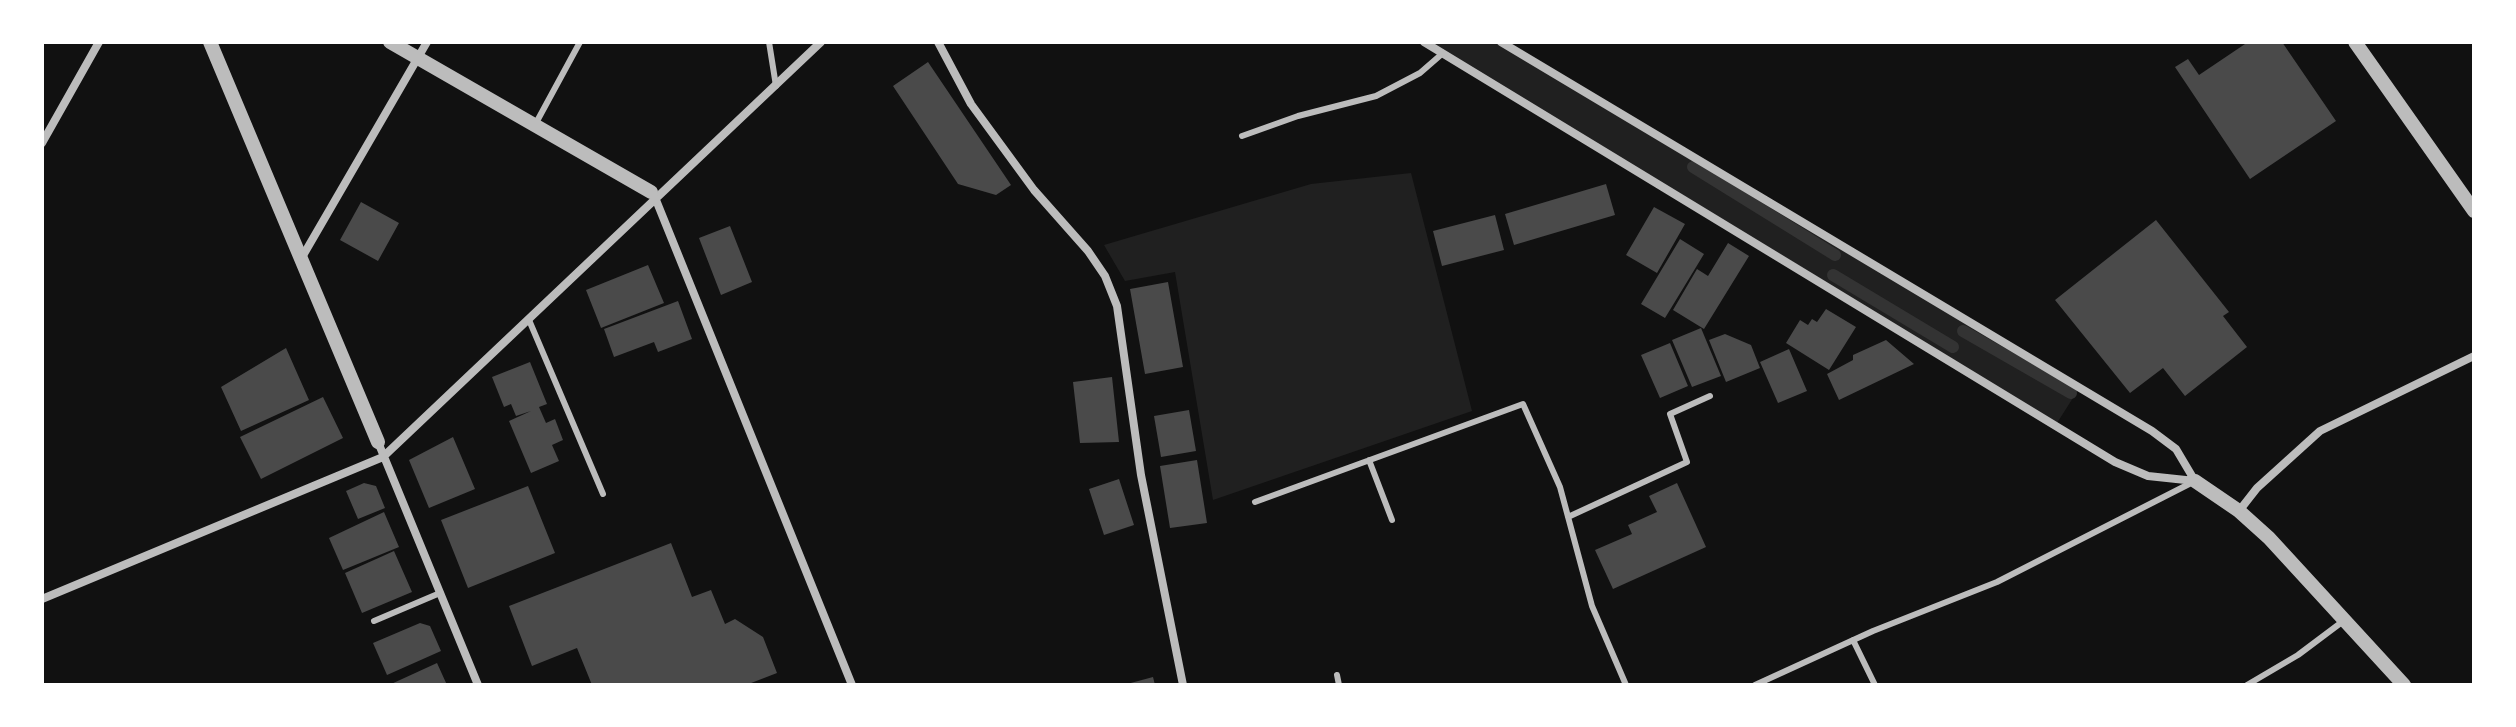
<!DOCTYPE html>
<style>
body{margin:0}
#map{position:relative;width:2516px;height:727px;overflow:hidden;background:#111;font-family:"Exo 2",sans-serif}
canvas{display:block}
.frame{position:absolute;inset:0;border:44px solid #fff;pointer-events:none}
</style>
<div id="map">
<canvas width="2516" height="727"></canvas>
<div class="frame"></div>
</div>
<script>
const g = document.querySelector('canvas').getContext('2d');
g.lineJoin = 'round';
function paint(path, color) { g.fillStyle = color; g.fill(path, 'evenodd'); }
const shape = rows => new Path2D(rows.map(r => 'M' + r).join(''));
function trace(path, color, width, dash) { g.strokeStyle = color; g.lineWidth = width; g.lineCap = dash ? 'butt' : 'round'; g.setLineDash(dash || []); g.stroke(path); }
paint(shape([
 [1432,42,1496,42,2078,390,2057,423],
 [1411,173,1472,411,1213,500,1175,272,1125,281,1104,245,1311,184]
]), '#202020');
trace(shape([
 [1693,167,1835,255],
 [1833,275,1953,347],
 [1963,331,2071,393]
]), '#333', 12);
paint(shape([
 [2248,42,2282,42,2336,121,2250,179,2175,67,2188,59,2199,75],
 [928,62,1011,185,996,195,958,184,893,86],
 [1606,184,1615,215,1514,245,1505,214],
 [361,202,399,223,378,261,340,240],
 [1654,207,1685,224,1657,273,1626,255],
 [1495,215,1504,250,1442,266,1433,231],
 [2156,220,2229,312,2223,316,2247,347,2185,396,2163,368,2130,393,2055,300],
 [730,226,752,282,721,295,699,238],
 [1680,239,1704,254,1665,318,1641,304],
 [1728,243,1749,256,1704,329,1673,310,1697,269,1708,276],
 [648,265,664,303,601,328,586,290],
 [1168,282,1183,367,1145,374,1130,289],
 [678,301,692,339,658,352,654,342,614,357,604,329],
 [1826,309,1856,327,1829,370,1786,343,1800,320,1808,325,1812,319,1817,322],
 [1701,328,1721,376,1692,387,1672,340],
 [1725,334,1751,345,1760,368,1726,382,1709,340],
 [1886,340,1914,364,1839,400,1827,374,1853,360,1853,355],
 [1670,343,1688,386,1660,398,1641,355],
 [286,348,309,400,241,431,221,387],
 [1789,349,1807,391,1778,403,1760,362],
 [530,362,547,404,539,407,546,423,555,419,563,440,552,445,559,461,531,473,509,421,531,411,516,416,511,404,504,407,492,377],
 [1112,377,1119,442,1080,443,1073,382],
 [323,397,343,438,261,479,240,437],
 [1189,410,1196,451,1161,457,1154,416],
 [453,437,475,489,429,508,409,460],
 [1197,460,1207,523,1170,528,1160,466],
 [1119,479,1134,525,1104,535,1089,489],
 [364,483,376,486,385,508,358,519,346,491],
 [1677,483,1706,547,1613,589,1595,550,1632,534,1628,525,1657,512,1649,496],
 [528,486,555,553,468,588,441,520],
 [384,512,399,547,343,570,329,538],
 [671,543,692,597,711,590,725,624,735,619,763,637,777,673,746,685,592,685,577,648,532,666,509,606],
 [394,551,412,592,362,613,345,573],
 [420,623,430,626,441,651,387,675,373,643],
 [437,663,447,685,389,685],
 [1153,677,1155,685,1127,685,1127,684]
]), '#4a4a4a');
trace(shape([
 [769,42,776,86],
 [536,123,580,42],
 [1242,136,1298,116,1376,96,1420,73,1443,53],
 [529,320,603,494],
 [1369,460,1392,520],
 [1255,502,1523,404,1560,487,1592,606,1626,685],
 [1568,517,1687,462,1670,414,1710,396],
 [374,621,440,593],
 [1853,640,1875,685],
 [1337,675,1339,685],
 [1755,685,1873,631,1997,582,2195,481],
 [2247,685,2298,655,2342,622]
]), '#bcbcbc', 6);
trace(shape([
 [938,42,971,104,1034,190,1088,251,1105,276,1117,306,1141,475,1183,685],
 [1424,42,2115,462,2148,476,2195,481],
 [1501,42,2152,431,2176,449,2195,481],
 [42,143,99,42],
 [654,195,852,685],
 [301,259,427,42],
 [378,442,478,685],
 [2239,511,2257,488,2320,431,2474,356],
 [42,599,383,457,821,42]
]), '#bcbcbc', 8);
trace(shape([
 [210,42,378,442],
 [390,42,651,192],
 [2355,42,2474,211],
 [2195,481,2239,511,2269,538,2404,685]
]), '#bcbcbc', 14);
</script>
